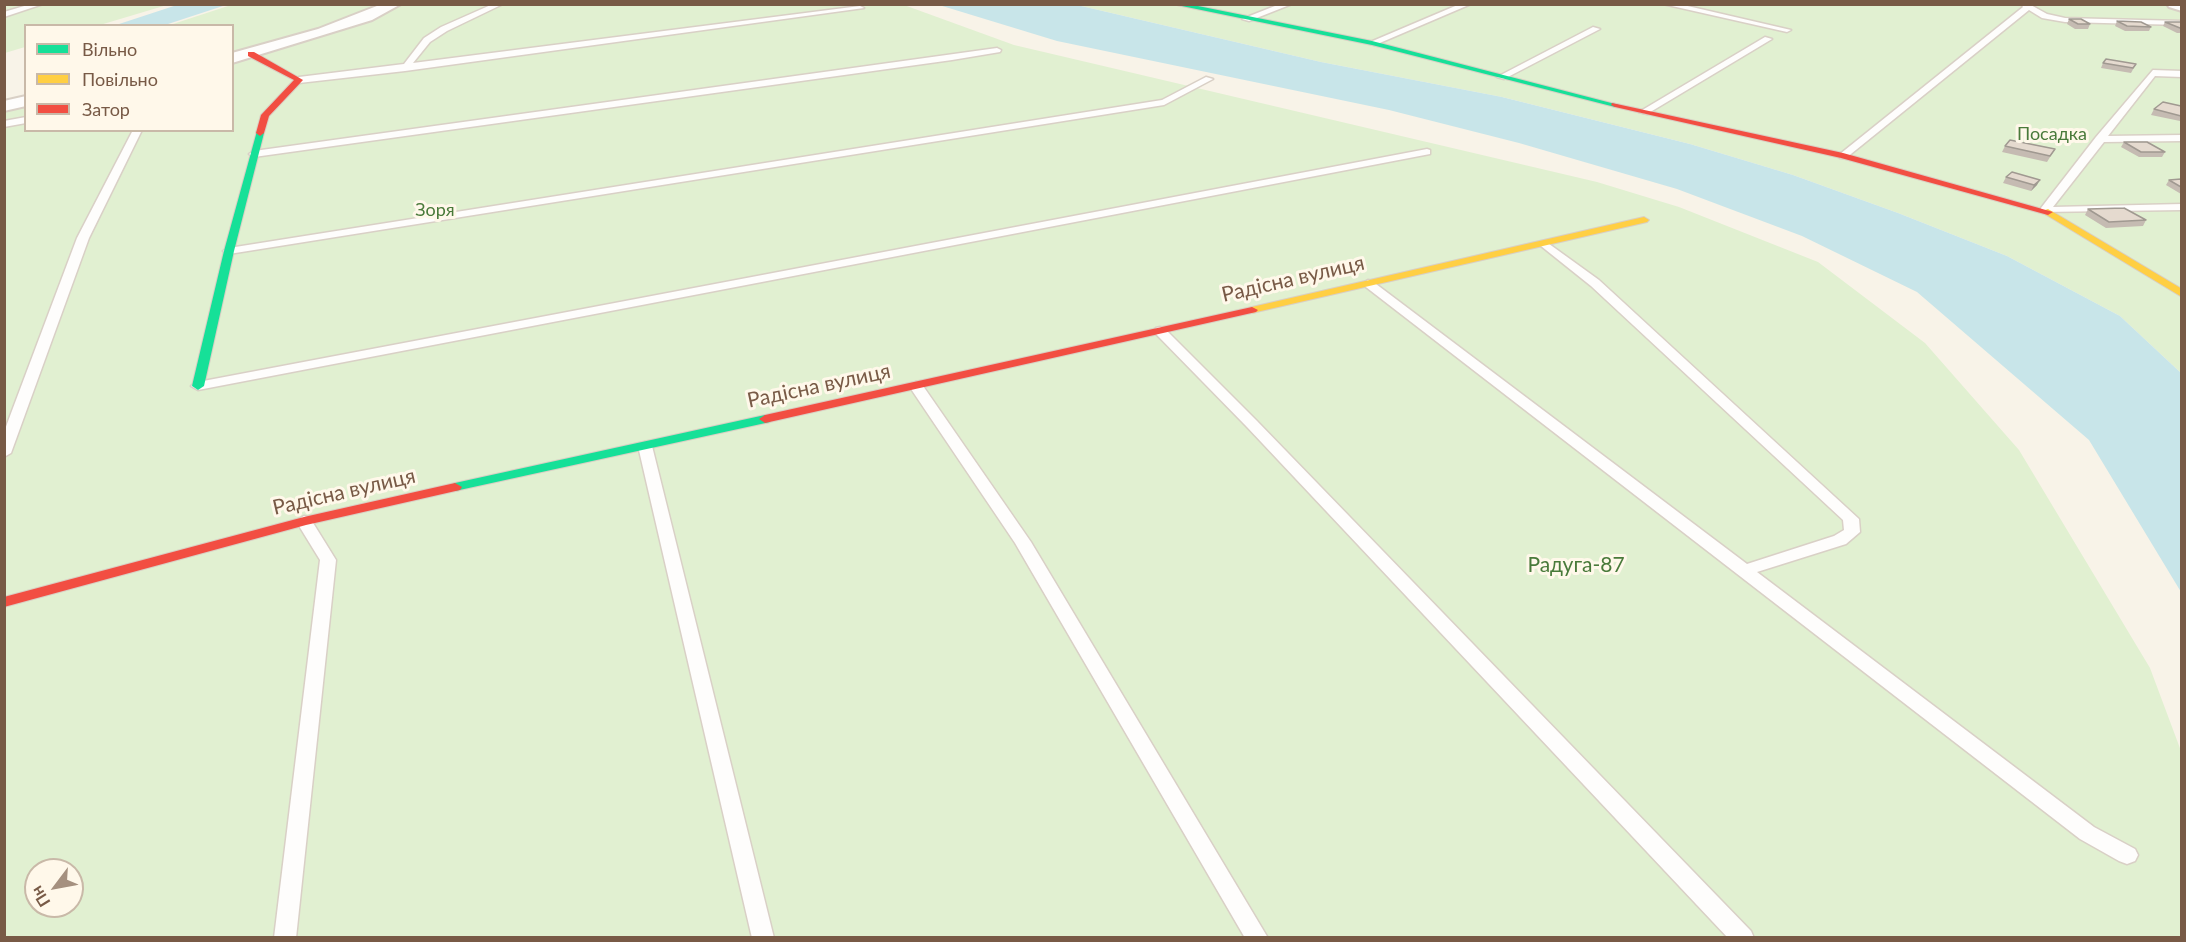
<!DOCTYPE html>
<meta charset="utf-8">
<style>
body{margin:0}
#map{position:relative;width:2186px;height:942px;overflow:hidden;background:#f8f3e8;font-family:Lato,sans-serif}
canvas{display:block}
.frame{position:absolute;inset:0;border:6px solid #785a46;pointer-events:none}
.legend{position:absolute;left:24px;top:24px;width:210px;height:108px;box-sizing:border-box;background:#fff8ea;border:2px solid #c9b9a8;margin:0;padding:8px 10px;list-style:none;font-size:18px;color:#785a46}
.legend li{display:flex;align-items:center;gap:12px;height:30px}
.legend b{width:30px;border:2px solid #c9b9a8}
.north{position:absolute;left:24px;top:858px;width:60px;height:60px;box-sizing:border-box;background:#fff8ea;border:2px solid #c9b9a8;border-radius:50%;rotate:238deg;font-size:16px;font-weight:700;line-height:24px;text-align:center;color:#785a46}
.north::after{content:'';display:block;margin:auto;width:21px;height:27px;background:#a5907f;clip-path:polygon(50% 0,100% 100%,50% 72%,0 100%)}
</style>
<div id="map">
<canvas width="2186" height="942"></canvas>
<div class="frame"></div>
<ul class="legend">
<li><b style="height:8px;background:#16e098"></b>Вільно</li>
<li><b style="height:8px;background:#ffcf43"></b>Повільно</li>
<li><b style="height:8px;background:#f24e42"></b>Затор</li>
</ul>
<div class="north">Пн</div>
</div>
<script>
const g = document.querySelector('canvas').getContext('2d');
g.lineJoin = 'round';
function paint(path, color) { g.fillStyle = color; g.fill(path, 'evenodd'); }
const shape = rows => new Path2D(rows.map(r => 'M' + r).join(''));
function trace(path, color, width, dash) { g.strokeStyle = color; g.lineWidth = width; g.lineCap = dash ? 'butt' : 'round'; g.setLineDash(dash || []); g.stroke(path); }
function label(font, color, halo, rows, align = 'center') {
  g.font = font + ' Lato,sans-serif'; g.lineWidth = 6; g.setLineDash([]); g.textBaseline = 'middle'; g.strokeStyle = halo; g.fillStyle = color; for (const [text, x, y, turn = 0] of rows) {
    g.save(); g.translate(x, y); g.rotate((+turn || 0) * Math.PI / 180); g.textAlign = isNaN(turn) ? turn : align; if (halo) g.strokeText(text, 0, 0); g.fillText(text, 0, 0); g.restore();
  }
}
paint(shape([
 [5,5,167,5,100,25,26,26,25,47,5,53],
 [231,5,904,5,1014,45,1597,182,1679,207,1818,262,1925,343,2019,450,2150,668,2181,751,2181,937,5,938,5,103,25,99,26,130,232,130,232,26,170,25],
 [36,870,72,870,72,906,36,906],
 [1077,5,2167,5,2182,11,2181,373,2120,316,2007,256,1898,213,1793,175,1690,144,1502,97,1321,62]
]), '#e1f0d1');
paint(shape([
 [180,4,226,5,165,25,116,25],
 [939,5,1077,5,1321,62,1502,97,1690,144,1793,175,1898,213,2007,256,2120,316,2181,373,2181,592,2089,440,1917,292,1802,236,1677,189,1519,143,1389,110,1057,41]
]), '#c8e5e9');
const lane = shape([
 [31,4,43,4,4,17,4,12,31,4],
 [493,4,503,4,447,31,430,42,413,63,860,6,864,8,405,71,299,83,295,80,299,77,404,64,424,38,441,27,493,4],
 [1280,4,1292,4,1249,21,1242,19,1280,4],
 [1460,4,1471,4,1375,45,1368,43,1460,4],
 [1663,4,1679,4,1791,30,1787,32,1663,4],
 [2021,4,2029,4,2047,14,2065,18,2182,21,2182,25,2065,22,2042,18,2029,10,1846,158,1840,158,1840,154,2023,7,2021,4],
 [1593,27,1600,29,1504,79,1497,77,1593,27],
 [1765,37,1772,39,1647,114,1639,112,1765,37],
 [997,48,1001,50,1000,52,952,60,254,157,249,154,254,151,997,48],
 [2153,70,2182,71,2182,77,2155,76,2108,136,2182,135,2182,141,2104,142,2053,207,2182,204,2182,210,2041,212,2041,208,2096,137,2153,70],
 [1206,77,1213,79,1164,105,229,254,223,251,229,248,1162,100,1206,77],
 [26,117,26,123,4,127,4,121,26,117],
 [133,130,142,130,89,238,11,453,4,457,4,432,77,238,133,130],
 [1427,149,1430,150,1430,154,198,390,191,386,198,382,1427,149],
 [1545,241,1599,280,1859,519,1860,532,1846,544,1757,572,2094,827,2135,849,2138,855,2135,861,2127,864,2119,861,2080,839,1362,284,1368,280,1372,281,1747,564,1834,536,1844,530,1843,520,1591,286,1541,246,1539,244,1545,241],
 [1160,327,1164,328,1257,421,1751,931,1754,938,1728,938,1247,427,1156,334,1154,331,1156,328,1160,327],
 [916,382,921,383,1031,542,1268,938,1245,938,1015,543,909,386,916,382],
 [645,442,652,446,774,938,752,938,638,446,645,442],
 [304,516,310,518,336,560,296,938,274,938,320,560,296,521,304,516]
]);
const street = shape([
 [382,4,401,4,372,20,232,63,232,53,318,29,382,4],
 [2167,4,2182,4,2182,11,2169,7,2167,4],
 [26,96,26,106,4,111,4,101,26,96]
]);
const fast = shape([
 [1172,4,1188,4,1372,41,1619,105,1615,107,1372,45,1172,4],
 [257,131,264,133,234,251,204,386,198,390,192,386,224,251,257,131],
 [765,415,771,419,770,422,455,491,448,487,455,483,765,415]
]);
const slow = shape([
 [2048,209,2182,289,2182,297,2045,214,2045,210,2048,209],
 [1644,217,1649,220,1647,222,1252,313,1246,310,1252,307,1644,217]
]);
const jam = shape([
 [248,52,254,52,303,80,269,116,264,133,260,136,256,133,261,115,294,80,248,56,248,52],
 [1612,103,1843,153,2053,212,2048,215,1841,158,1615,107,1611,105,1612,103],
 [1252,307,1258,310,1256,312,765,423,759,419,765,415,1252,307],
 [455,483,462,487,460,490,306,525,4,607,4,597,304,517,455,483]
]);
trace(lane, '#d9d0c6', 3);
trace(street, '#d9d0c6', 4);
trace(fast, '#d9cfc4', 2);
trace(slow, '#d9cfc4', 2);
trace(jam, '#d9cfc4', 2);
paint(lane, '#fefdfc');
paint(street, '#fefdfc');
paint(fast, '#16e098');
paint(slow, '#ffcf43');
paint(jam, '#f24e42');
paint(shape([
 [2069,19,2090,24,2088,29,2075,29,2067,24],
 [2117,21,2151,27,2149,31,2125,31,2115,26],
 [2165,22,2181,22,2181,33,2177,33,2163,26],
 [2103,63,2136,64,2131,73,2101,68],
 [2181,106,2181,119,2180,121,2151,115,2154,109],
 [2124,142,2165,152,2162,157,2139,157,2121,147],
 [2005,146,2055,149,2047,162,2002,152],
 [2006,177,2037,185,2031,191,2003,183],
 [2181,179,2181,194,2166,185,2169,180],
 [2088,209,2146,220,2143,226,2106,228,2085,215]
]), '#c5bbb2');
paint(shape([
 [2040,180,2037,185,2031,191,2034,185]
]), '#a09991');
const building = shape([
 [2069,19,2081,19,2090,24,2078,24,2069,19],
 [2117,21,2141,22,2151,27,2127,26,2117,21],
 [2165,22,2181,22,2181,28,2180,28,2165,22],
 [2106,59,2136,64,2133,68,2103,63,2106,59],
 [2163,102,2181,106,2181,116,2154,109,2163,102],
 [2010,140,2055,149,2050,156,2005,146,2010,140],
 [2124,142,2147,142,2165,152,2141,152,2124,142],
 [2012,172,2040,180,2034,185,2006,177,2012,172],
 [2181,179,2181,187,2169,180,2181,179],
 [2124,208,2146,220,2109,222,2088,209,2124,208]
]);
paint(building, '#e5dacf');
trace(building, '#a09991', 1.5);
label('18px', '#497a3a', '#fff8ea', [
 ["Посадка",2052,134],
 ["Зоря",435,210]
]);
label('21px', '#785a46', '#fff8ea', [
 ["Радісна вулиця",1293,279,-13],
 ["Радісна вулиця",819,386,-12],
 ["Радісна вулиця",344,492,-13]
]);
label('21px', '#497a3a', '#fff8ea', [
 ["Радуга-87",1576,565]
]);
</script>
